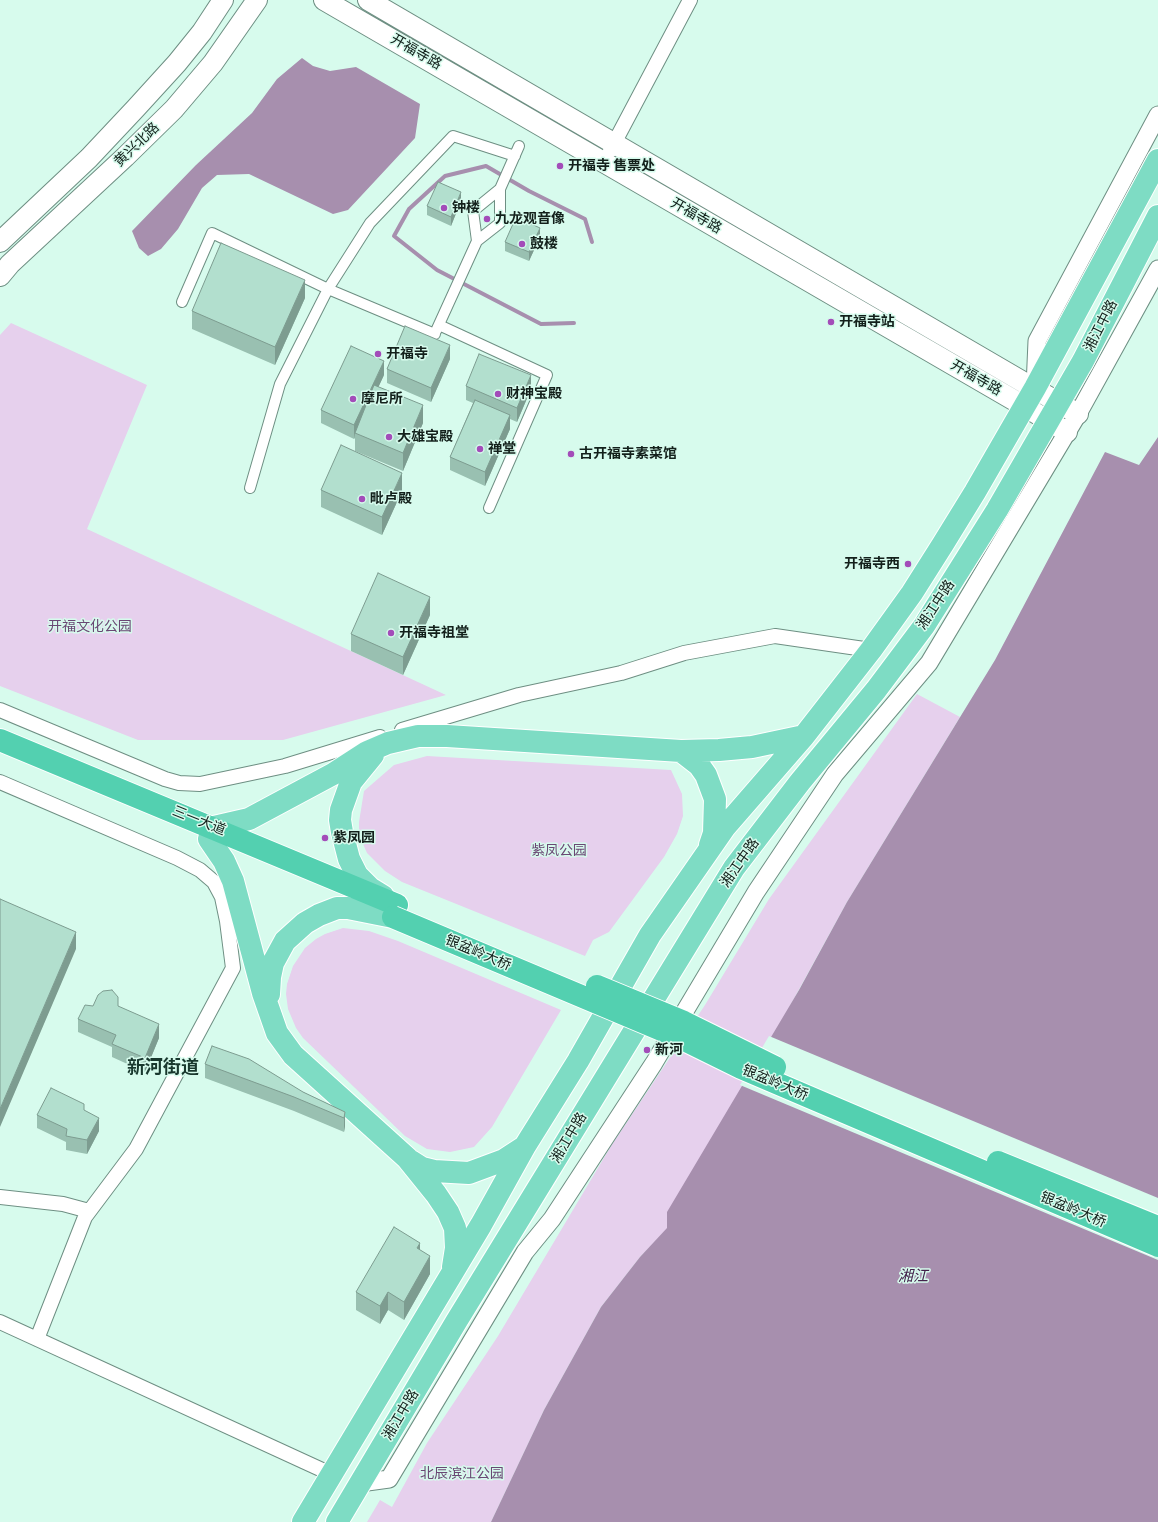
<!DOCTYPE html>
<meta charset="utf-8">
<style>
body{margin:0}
canvas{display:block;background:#d7fbed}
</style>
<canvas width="1158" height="1522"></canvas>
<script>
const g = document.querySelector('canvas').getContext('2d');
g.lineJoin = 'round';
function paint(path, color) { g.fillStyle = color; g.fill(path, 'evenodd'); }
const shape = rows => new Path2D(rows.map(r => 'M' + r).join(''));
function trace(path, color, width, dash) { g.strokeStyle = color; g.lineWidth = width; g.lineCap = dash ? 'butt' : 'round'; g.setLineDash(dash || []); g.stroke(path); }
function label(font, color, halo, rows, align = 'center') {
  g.font = font + ' "Fira Sans","Noto Sans SC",sans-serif'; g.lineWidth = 3; g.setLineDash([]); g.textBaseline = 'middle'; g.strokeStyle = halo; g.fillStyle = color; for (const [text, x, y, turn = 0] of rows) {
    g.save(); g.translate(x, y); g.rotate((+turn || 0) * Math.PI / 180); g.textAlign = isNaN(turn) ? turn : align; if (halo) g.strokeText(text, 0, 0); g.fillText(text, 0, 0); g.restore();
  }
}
paint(shape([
 [11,323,147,385,87,529,446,695,283,740,138,740,0,686,0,335],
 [917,694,960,717,847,902,668,1228,640,1257,601,1307,544,1410,491,1522,367,1522,380,1500,392,1507,427,1443,498,1336,611,1146,705,1005,769,899],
 [427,756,671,770,682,794,683,816,677,834,664,857,609,932,593,940,585,956,402,882,385,871,367,853,359,835,359,822,364,791,394,765],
 [343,928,369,931,398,941,561,1010,492,1127,474,1147,450,1152,427,1149,405,1136,303,1038,296,1028,288,1009,286,994,287,984,293,966,305,948,316,939,325,934]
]), '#e6d0ed');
paint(shape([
 [302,58,313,66,330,71,356,67,420,104,415,138,348,210,333,214,249,174,217,175,202,188,178,229,161,249,148,256,139,248,132,231,196,165,252,113,277,79],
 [1158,437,1158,1522,491,1522,544,1410,601,1307,640,1257,667,1228,667,1212,799,990,847,902,995,660,1105,452,1139,465]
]), '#a78fae');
paint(shape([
 [769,1036,1158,1198,1158,1260,740,1085]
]), '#d7fbed');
trace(shape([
 [574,323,541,324,437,270,394,236,409,209,445,176,486,166,529,191,585,219,592,242]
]), '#a78fae', 4);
const pedestrian = shape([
 [477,241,473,211,500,189,519,146],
 [182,302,212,233,328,289,435,334],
 [439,325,547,375,489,508],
 [436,331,477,241,500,223,500,189],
 [250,488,280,384,328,289,370,223,453,136,515,156]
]);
const minor = shape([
 [610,151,690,0],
 [0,710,165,779,179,783,200,784,285,766,380,737],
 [402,730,519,695,621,673,684,653,775,636,871,650],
 [0,782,177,858,200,870,214,882,222,897,227,921,233,968,136,1149,85,1217,37,1339],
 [0,1197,63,1204,89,1211],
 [0,1322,331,1474]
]);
const tertiary = shape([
 [1035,387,1037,341,1158,115],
 [360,1483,389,1479,525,1252,552,1219,654,1063,756,892,835,774,929,663,1078,414,1158,269]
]);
const secondary = shape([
 [324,0,1024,406,1067,432],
 [368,0,1078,414],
 [0,242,89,158,136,108,177,63,202,32,223,0],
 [0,276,10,264,125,157,174,109,213,63,257,0]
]);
const primary = shape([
 [681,751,699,765,706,775,715,799,714,833,710,845],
 [373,755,351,782,341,810,340,820,342,832,349,859,357,875,370,888,383,896],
 [214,827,249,819,333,774,367,752,388,743,418,736,447,736,681,751,719,750,752,747,804,736],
 [209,839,224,861,233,881,263,993,277,1033,293,1055,407,1158,436,1194,448,1212,455,1228,456,1248,453,1267],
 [269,994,270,977,273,963,285,941,305,923,319,915,337,908,348,908,393,917],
 [411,1161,422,1168,434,1171,469,1173,504,1160,524,1147],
 [303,1522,481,1225,525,1146,578,1061,650,935,725,827,804,736,871,650,912,593,943,544,975,492,1035,388,1158,160],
 [337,1522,456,1322,734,868,800,782,876,690,924,626,997,510,1083,361,1158,216]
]);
const trunk = shape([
 [0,740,397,905]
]);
trace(pedestrian, '#6e8f83', 12);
trace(minor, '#6e8f83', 16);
trace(tertiary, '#6e8f83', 19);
trace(secondary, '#6e8f83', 22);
trace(primary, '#fff', 24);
trace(trunk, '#fff', 24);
trace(pedestrian, '#fff', 10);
trace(minor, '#fff', 14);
trace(tertiary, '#fff', 17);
trace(secondary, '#fff', 20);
trace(primary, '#7edcc4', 22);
trace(trunk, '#53d0b0', 22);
const trunkBridge = shape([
 [393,917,676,1036,741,1068,1158,1246],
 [597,986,684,1022,775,1067],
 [998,1162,1158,1227]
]);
trace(trunkBridge, '#fff', 24, []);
trace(trunkBridge, '#53d0b0', 22);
paint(shape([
 [461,201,451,226,427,215,427,206],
 [540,237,529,261,505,251,505,242],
 [305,298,275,365,192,329,192,311],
 [450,359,431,402,387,383,387,369],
 [384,375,378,387,423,423,403,471,355,451,355,438,354,439,321,423,321,410],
 [466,386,531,389,517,422,510,419,510,429,485,486,450,470,450,457,473,403,466,400],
 [321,490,402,491,382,535,321,507],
 [430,615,403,675,351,651,351,634],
 [93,1006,118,1006,159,1038,145,1072,112,1057,112,1047,78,1032,78,1019],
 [205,1064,303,1092,345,1112,345,1126,344,1132,294,1111,205,1078],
 [84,1110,99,1131,87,1154,66,1150,66,1142,37,1128,37,1115],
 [420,1250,430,1274,404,1320,388,1310,380,1324,356,1310,356,1292]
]), '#99c0b1');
paint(shape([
 [461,192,461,201,451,226,451,217],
 [540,228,540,237,529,261,529,252],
 [305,280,305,298,275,365,275,347],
 [450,345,450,359,431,402,431,388],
 [384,361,384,375,357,434,355,433,354,439,354,425],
 [531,375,531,389,517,422,517,408],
 [423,405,423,423,403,471,403,453],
 [510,415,510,429,485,486,485,472],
 [402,473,402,491,382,535,382,517],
 [430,597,430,615,403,675,403,657],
 [76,932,76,949,0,1127,0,1109],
 [159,1024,159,1038,145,1072,145,1058],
 [345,1112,345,1126,344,1132,344,1118],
 [99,1118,99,1131,87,1154,87,1140],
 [420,1243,420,1261,417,1248],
 [430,1256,430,1274,404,1320,404,1302],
 [388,1292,388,1310,380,1324,380,1306]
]), '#7d9c90');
const building = shape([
 [438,182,461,192,451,217,427,206,438,182],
 [516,217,540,228,529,252,505,242,516,217],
 [221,243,305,280,275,347,192,311,221,243],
 [405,326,450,345,431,388,387,369,405,326],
 [351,346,384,361,354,425,321,410,351,346],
 [479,354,531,375,517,408,466,386,479,354],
 [374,385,423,405,403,453,355,433,374,385],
 [475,400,510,415,485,472,450,457,475,400],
 [341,445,402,473,382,517,321,490,341,445],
 [378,573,430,597,403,657,351,634,378,573],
 [0,899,76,932,0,1109,0,899],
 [112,990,118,997,118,1006,159,1024,145,1058,112,1044,116,1035,78,1019,85,1005,93,1006,98,995,103,991,112,990],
 [212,1046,249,1059,303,1092,345,1112,344,1118,294,1097,205,1064,212,1046],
 [51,1088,84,1104,84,1110,99,1118,87,1140,66,1136,67,1129,37,1115,51,1088],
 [394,1227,420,1243,417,1248,430,1256,404,1302,388,1292,380,1306,356,1292,394,1227]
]);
paint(building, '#b2dfce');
trace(building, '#7d9c90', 1);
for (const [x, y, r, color] of [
 [560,166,4,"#a34cb9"],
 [444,208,4,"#a34cb9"],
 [487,219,4,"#a34cb9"],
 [522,244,4,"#a34cb9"],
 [831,322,4,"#a34cb9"],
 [378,354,4,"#a34cb9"],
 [498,394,4,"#a34cb9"],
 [353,399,4,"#a34cb9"],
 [389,437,4,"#a34cb9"],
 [480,449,4,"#a34cb9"],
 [571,454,4,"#a34cb9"],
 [362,499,4,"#a34cb9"],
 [908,564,4,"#a34cb9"],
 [391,633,4,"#a34cb9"],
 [325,838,4,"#a34cb9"],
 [647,1050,4,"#a34cb9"]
]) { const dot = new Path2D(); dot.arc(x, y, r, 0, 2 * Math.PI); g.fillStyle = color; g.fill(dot); trace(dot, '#d7fbed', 1.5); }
label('14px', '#13201b', '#d7fbed', [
 ["开福寺路",416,52,30],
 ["黄兴北路",137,145,-44],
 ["开福寺路",696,216,30],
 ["湘江中路",1101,326,-63],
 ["开福寺路",976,378,30],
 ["湘江中路",936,605,-57],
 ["三一大道",199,821,22],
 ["湘江中路",740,863,-55],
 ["银盆岭大桥",478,953,23],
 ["银盆岭大桥",775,1083,23],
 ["湘江中路",569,1138,-59],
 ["银盆岭大桥",1073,1210,23],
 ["湘江中路",401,1415,-59]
]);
label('bold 14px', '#13201b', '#d7fbed', [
 ["开福寺 售票处",568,166],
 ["钟楼",452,208],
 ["九龙观音像",495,219],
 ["鼓楼",530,244],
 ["开福寺站",839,322],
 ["开福寺",386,354],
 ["财神宝殿",506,394],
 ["摩尼所",361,399],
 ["大雄宝殿",397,437],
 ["禅堂",488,449],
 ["古开福寺素菜馆",579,454],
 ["毗卢殿",370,499],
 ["开福寺西",900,564,"right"],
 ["开福寺祖堂",399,633],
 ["紫凤园",333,838],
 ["新河",655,1050]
], 'left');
label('14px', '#6a4774', '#d7fbed', [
 ["开福文化公园",90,627],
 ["紫凤公园",559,851],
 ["北辰滨江公园",462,1474]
]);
label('italic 15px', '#43214b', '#d7fbed', [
 ["湘江",913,1277]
]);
label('bold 18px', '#19382e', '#d7fbed', [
 ["新河街道",163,1068]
]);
</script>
